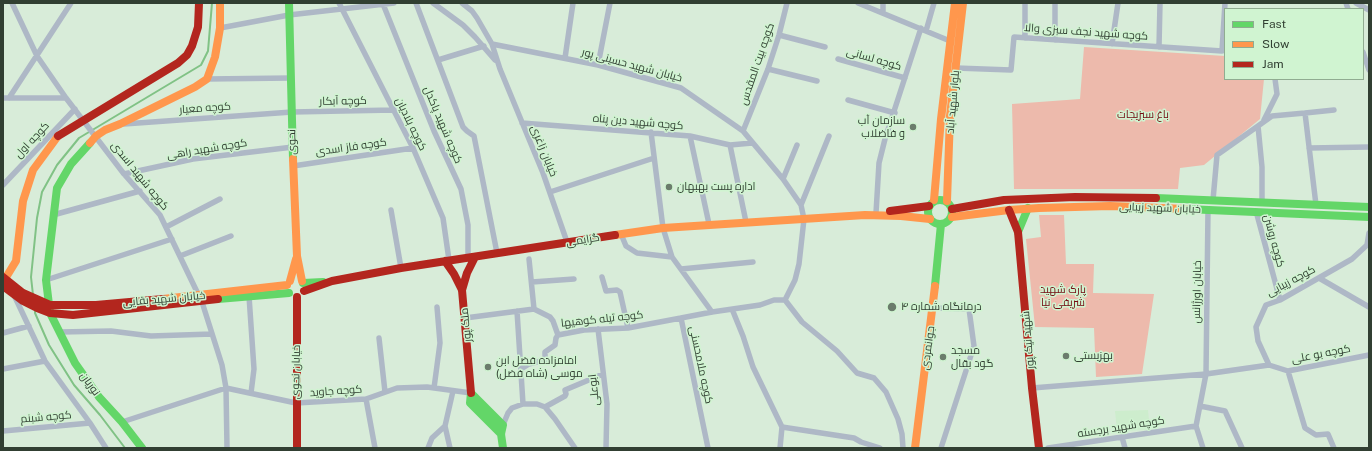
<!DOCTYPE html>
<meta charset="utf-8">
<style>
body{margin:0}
#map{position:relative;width:1372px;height:451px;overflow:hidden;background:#d8ecd9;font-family:"Public Sans",sans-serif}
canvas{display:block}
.frame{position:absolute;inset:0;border:4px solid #313f32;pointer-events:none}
.legend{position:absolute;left:1224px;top:8px;width:140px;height:72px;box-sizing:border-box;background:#d0f4d1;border:1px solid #90ac91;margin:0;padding:5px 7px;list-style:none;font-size:12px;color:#313f32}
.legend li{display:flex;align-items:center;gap:8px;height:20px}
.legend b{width:20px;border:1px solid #90ac91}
</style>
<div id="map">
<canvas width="1372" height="451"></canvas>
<div class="frame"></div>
<ul class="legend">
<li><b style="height:5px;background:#63d668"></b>Fast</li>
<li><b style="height:5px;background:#ff974d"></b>Slow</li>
<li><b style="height:5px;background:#b3261e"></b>Jam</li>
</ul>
</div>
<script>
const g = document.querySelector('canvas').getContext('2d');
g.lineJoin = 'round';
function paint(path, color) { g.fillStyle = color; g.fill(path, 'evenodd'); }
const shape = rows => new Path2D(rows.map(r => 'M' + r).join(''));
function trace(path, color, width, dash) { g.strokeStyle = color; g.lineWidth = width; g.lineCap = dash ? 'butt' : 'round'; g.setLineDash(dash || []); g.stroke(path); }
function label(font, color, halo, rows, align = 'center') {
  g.font = font + ' "Public Sans",Cairo,sans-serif'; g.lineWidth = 3; g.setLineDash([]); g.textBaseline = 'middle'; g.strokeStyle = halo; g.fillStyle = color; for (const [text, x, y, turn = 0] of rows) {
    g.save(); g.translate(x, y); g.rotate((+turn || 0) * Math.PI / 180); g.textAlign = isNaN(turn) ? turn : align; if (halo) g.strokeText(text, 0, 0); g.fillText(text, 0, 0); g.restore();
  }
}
paint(shape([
 [1148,410,1150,430,1117,431,1115,411]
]), '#cdedcd');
paint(shape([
 [1084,47,1225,56,1225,79,1264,79,1260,119,1204,165,1180,168,1178,189,1014,189,1012,104,1080,99],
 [1039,215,1064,215,1066,264,1094,264,1093,293,1154,294,1142,374,1096,377,1094,328,1035,327,1026,239,1041,237]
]), '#edbaac');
trace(shape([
 [33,295,31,277,37,218,42,192,57,165,79,138,201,65,208,51,212,3],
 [35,309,35,313,49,345,74,385,100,415,125,448]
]), '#80c285', 2);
trace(shape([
 [12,3,37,56,66,98,124,174,160,215,199,296],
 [339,3,413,148,443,218,449,260],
 [416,3,463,127,467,131,474,136,497,253],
 [433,3,463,25,475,37,495,60],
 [462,3,472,11,477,18,492,44,500,69,543,173,567,242],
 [858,3,950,41],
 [1055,3,1055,40],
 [1346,3,1348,9],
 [1356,3,1369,10],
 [383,4,434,131,461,189,468,225,468,258],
 [883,13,883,3],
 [220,28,289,15,394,3],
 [926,31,934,3],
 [779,35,825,47],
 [1025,38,1025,3],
 [492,44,598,65,681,88,743,131,783,179,801,205,804,219,799,264,795,280,785,300],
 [1112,44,1118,3],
 [1159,47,1160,3],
 [1363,52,1369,70],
 [565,58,573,3],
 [838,59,905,78],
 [438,60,484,46],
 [598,65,610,3],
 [956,68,1011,70,1014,37,1222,51,1225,3],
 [768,69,817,81],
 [207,79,291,78],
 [3,98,66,98],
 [9,98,71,3],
 [848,100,895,113],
 [1305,113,1334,110],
 [1264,120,1277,94,1275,79],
 [522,123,690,136,730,145,752,143],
 [124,124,292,112,394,110],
 [743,131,768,69,779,35,787,3],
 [651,132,663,228,672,257,712,312],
 [690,136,709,224],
 [730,145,746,222],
 [1309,148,1369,147],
 [293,166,413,148],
 [124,174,193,159,293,147],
 [783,179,797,145],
 [3,185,75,109],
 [550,192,654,158],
 [1213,200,1217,155,1258,126],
 [1262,201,1262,167,1258,126,1272,116,1305,113,1316,205],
 [801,205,829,136],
 [391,210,401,268],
 [1256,211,1280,300],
 [876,213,879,163,885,139,921,28],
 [53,215,140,191],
 [166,227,220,199],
 [621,234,626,246,637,253,672,257],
 [180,256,231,236],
 [529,259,534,309],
 [681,269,753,262],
 [602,277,606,291,617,290,620,292,628,328],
 [1319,278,1369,307],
 [46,280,172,239],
 [532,282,574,279],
 [14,295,45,361,90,423,106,448],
 [249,296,254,369,251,393],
 [785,300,802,322,837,351,857,373,874,378,886,392,898,419,902,434,903,448],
 [202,302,222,365,226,388,227,448],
 [933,308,969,309,974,346,941,448],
 [732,309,743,336,753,367,782,427,780,448],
 [517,311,523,404],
 [465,318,534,309,550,317,553,321,558,335,584,330,628,328,681,318],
 [598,329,607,404,606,448],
 [60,332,111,331,151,336,212,334],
 [3,333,29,326],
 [379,338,385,392],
 [1269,365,1258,341,1256,327,1266,305,1280,300,1352,259,1367,245,1369,233],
 [3,369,45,361],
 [521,369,529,364,545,360,545,352,555,345,556,338,558,335],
 [1288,371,1305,428,1316,435,1328,434,1334,448],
 [434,388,440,343,437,307],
 [1032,388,1206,374,1269,365,1288,371,1369,355],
 [366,399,375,448],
 [1200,406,1225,411,1242,448],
 [545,407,565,396,566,394,565,390,603,374],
 [122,422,226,388,296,403,366,399,397,388,427,387,471,393],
 [503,425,508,413,512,408,523,404,537,404,545,407,555,419,575,448],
 [445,426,450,448],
 [782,427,854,438,861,442,880,448],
 [3,431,90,423],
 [1122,437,1125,448],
 [428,448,432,438,445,426,453,391],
 [708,448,681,318,712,312,760,305,774,300,785,300],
 [1048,448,1196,426],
 [1203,448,1196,426,1206,374,1208,210]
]), '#aeb8c6', 5.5);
trace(shape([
 [289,3,293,159],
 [1156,198,1369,207],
 '928 212a12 12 0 1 1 24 0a12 12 0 1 1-24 0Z',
 [1186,209,1369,217],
 [1018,232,1028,208],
 [303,283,323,282],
 [935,286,941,224],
 [218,299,289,293],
 [50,313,46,280,57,188,71,164,90,143],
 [50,313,75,363,99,397,122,422,142,448],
 [501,434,470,403,471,393,503,425,501,434,503,448]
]), '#63d668', 8);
trace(shape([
 [90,143,96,136,105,130,120,124,195,87,207,79,215,57,220,28,220,3],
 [293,159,297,256,302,281],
 [934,200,941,119,955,3],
 [947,201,950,116,963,3],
 [952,217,1009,210,1039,208,1110,206,1186,209],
 [615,235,663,228,865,215,901,216,930,219],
 [3,280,5,279,16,261,23,201,33,170,58,136],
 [290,281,296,259],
 [163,299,287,285],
 [915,448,935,286]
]), '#ff974d', 8);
trace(shape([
 [58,136,178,63,187,55,192,46,198,27,199,3],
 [952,209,1004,200,1075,197,1156,198],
 [1009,210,1018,232,1032,388,1039,448],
 [890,211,929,206],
 [445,261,454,274,462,290,471,393],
 [3,277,23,293,50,305,96,305,163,299],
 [3,286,23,301,37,308,50,313,73,315,218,299],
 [462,290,467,273,475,257],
 [304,291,332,281,401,268,615,235],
 [297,297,297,448]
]), '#b3261e', 8);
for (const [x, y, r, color] of [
 [913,127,4,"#6b7c6c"],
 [669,187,4,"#6b7c6c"],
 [892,307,5,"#6b7c6c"],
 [1066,356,4,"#6b7c6c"],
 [943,357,4,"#6b7c6c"],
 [488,367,4,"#6b7c6c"]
]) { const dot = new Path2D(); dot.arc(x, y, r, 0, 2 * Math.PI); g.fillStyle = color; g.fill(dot); trace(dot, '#d0f4d1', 1.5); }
label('11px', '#313f32', '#d0f4d1', [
 ["کوچه شهید نجف سبزی والا",1086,32,4],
 ["کوچه لسانی",874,59,16],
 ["کوچه بیت المقدس",757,64,-71],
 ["خیابان شهید حسینی پور",632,65,15],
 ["کوچه آبکار",343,101,-1],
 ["بلوار شهید آباد",953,102,-85],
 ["کوچه معیار",205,108,-4],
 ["کوچه شهید دین پناه",638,122,5],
 ["کوچه بلادیان",411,124,64],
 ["کوچه شهید پاکدل",443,125,67],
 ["کوچه اول",32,140,-47],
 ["نحوی",292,142,-91],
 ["کوچه فاز اسدی",351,147,-8],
 ["کوچه شهید راهی",207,149,-9],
 ["خیابان زاغری",544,151,68],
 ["کوچه شهید اسدی",140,176,51],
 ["خیابان شهید زیبایی",1160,208,2],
 ["گرایمی",583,240,-9],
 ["کوچه روشن",1274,241,75],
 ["کوچه زیبایی",1291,281,-28],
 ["خیابان اورژانس",1197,292,-89],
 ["خیابان شهید بقایی",164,299,-5],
 ["کوچه تیله کوهیها",602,319,-6],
 ["ملک پور",466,325,-96],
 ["شهید نیک پور",1028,340,-95],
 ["جوانمردی",928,348,-82],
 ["کوچه بو علی",1321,354,-11],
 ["کوچه ملامحسنی",701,365,78],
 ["خیابان نحوی",296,372,-89],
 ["نوریان",90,384,55],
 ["ابوعلی",594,390,-96],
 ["کوچه جاوید",336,391,-4],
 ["کوچه شبنم",46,417,-5],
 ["کوچه شهید برجسته",1121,427,-9]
]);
label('11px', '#740a11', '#d0f4d1', [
 ["باغ سبزیجات",1143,115],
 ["پارک شهید",1063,290],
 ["شریفی نیا",1063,303]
]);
label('11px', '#313f32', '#d0f4d1', [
 ["سازمان آب",905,121,"right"],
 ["و فاضلاب",905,134,"right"],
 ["اداره پست بهبهان",677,187],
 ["درمانگاه شماره ۴",901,307],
 ["مسجد",951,351],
 ["گود بقال",951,364],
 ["بهزیستی",1074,356],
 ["امامزاده فضل ابن",496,361],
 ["موسی (شاه فضل)",496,374]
], 'left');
</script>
